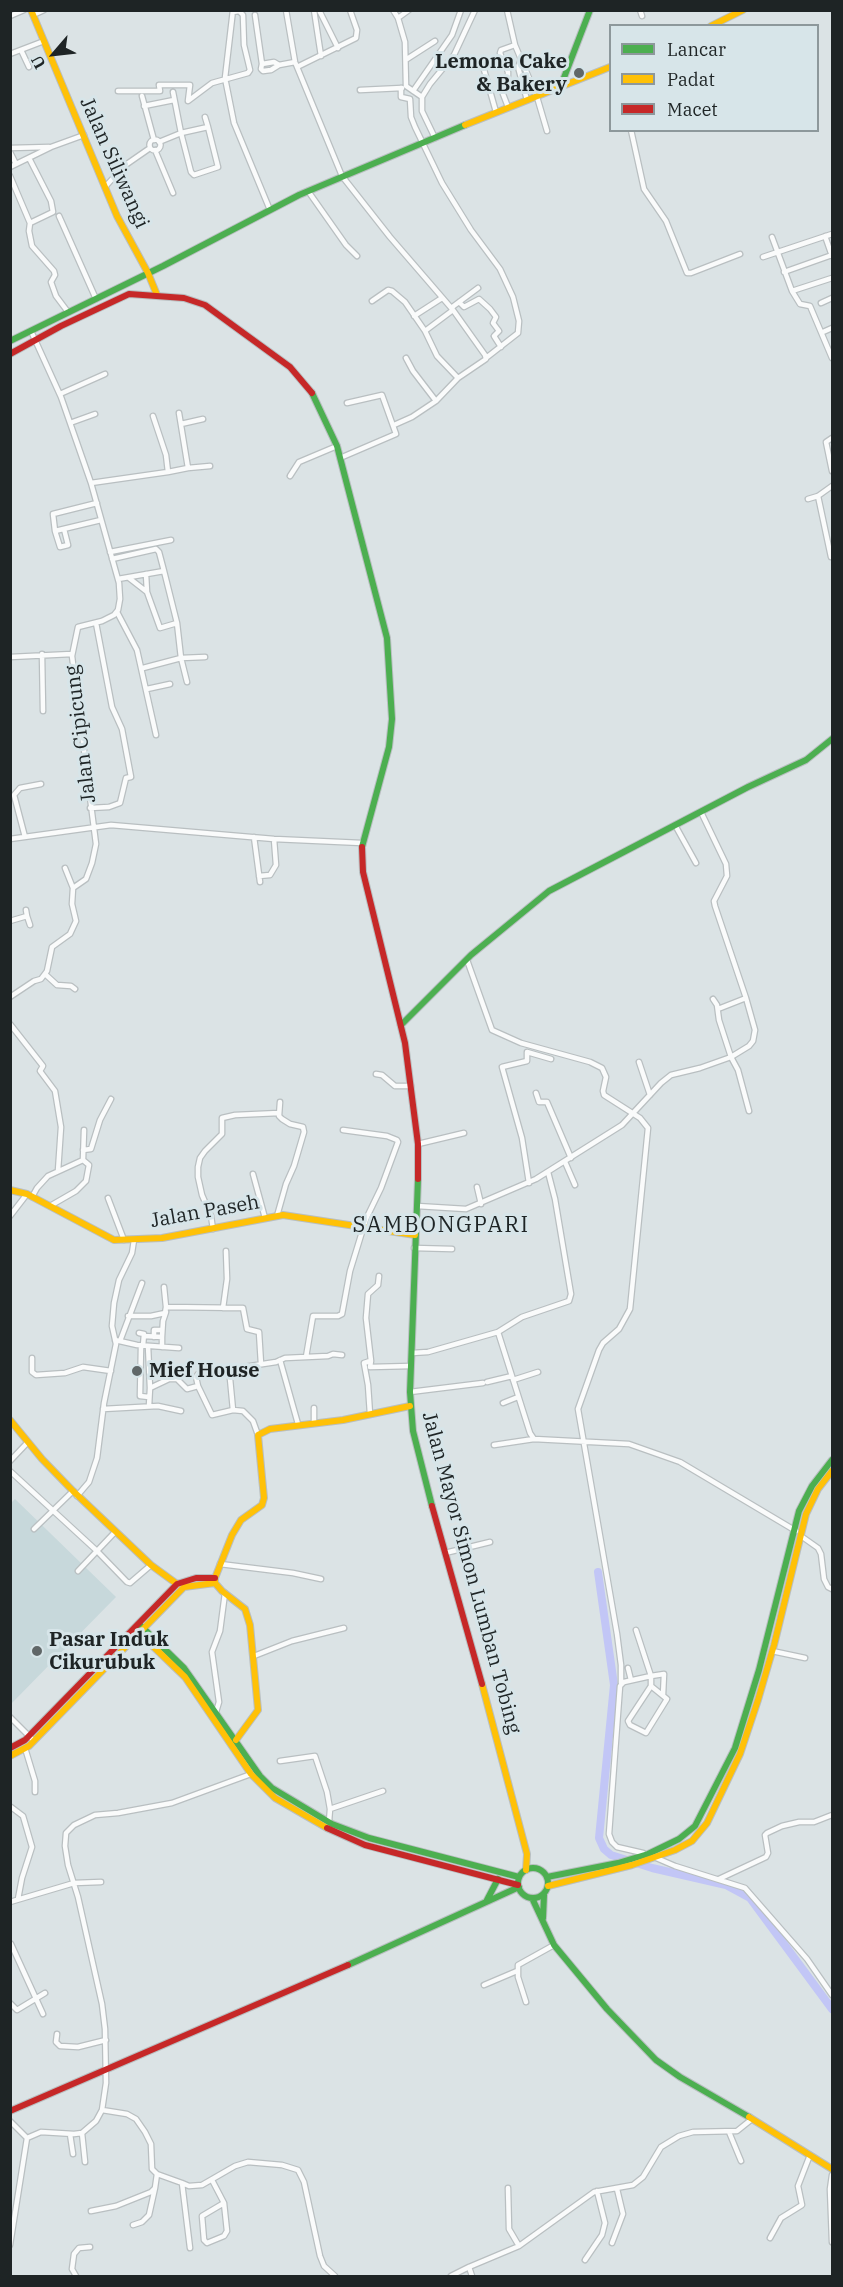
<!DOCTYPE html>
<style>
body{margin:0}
#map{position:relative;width:843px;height:2287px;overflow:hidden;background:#dbe3e5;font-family:"IBM Plex Serif",serif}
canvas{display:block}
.frame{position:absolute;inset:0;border:12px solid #1e2425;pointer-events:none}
.legend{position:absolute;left:609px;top:24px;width:210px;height:108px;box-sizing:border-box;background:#d7e5e9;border:2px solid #8d989b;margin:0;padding:8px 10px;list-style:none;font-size:18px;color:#1e2425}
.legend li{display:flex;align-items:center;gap:12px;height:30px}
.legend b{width:30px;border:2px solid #8d989b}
.north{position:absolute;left:24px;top:24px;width:60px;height:60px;-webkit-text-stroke:4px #d7e5e9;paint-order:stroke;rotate:242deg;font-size:16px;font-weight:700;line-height:24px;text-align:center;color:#1e2425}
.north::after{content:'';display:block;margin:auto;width:21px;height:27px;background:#1e2425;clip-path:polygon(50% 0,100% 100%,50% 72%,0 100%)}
</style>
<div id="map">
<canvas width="843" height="2287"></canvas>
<div class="frame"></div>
<ul class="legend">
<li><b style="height:8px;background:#4caf50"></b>Lancar</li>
<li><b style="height:8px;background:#ffc107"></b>Padat</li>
<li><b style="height:8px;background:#c62828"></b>Macet</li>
</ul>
<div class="north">U</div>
</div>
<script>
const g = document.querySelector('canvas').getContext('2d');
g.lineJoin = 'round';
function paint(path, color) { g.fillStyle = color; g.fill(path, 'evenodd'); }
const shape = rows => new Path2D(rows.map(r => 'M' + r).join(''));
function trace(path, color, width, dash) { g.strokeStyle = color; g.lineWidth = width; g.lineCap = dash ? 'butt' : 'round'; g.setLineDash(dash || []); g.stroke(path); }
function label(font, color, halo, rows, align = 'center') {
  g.font = font + ' "IBM Plex Serif",serif'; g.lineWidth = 6; g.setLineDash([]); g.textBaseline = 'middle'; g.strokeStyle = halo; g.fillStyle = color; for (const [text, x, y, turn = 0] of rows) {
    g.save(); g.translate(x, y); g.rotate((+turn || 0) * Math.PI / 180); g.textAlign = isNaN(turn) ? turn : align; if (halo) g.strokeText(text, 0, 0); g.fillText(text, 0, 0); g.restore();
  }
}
paint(shape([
 [15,1499,116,1597,11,1704,10,1504]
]), '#c7d8db');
trace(shape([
 [598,1572,614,1685,599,1838,604,1849,611,1855,652,1868,726,1885,750,1898,832,2009]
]), '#c2c6f6', 8);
const street = shape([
 [233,10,225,78,234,123,270,210],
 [286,10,295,62,342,176,390,237,453,310,485,355,486,359,458,378,437,356,425,331,405,302,392,291,388,290,372,301],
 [314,10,321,56],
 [319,10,338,48],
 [393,10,398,18,405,42,406,86,422,97],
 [507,10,515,45,537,97,547,131],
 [640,10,642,16],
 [33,15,44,10],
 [255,15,262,64],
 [10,16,24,10],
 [398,18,409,10],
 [21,50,29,67],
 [10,54,44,41],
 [407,59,435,41],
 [481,59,496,112],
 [521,60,518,67,527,100],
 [279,65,274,62,262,64,261,69,263,71,271,70,279,65,295,62],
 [297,67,356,38,357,30,350,10],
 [401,88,401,97,410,99,411,117,415,127,442,183,471,230,500,269,513,297,519,321,518,333,486,358],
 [360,90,402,88],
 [118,91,160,91,159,85,190,85,188,101,212,83,248,73,250,70,244,45,243,15,239,11,233,12],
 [413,91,452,35,461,10],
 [142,96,154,140],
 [144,106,174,100],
 [508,107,503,94,502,81,508,76,508,72,500,53,501,50,515,45],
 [205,117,208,127,218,167,194,175,191,172,181,133,208,127],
 [631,130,644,189,666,221,687,273,691,273,740,254],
 [435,138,422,111,422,97,430,84,454,55,475,10],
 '149.5 145a5.5 5.5 0 1 1 11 0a5.5 5.5 0 1 1-11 0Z',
 [159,142,181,133,173,92],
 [10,148,49,147],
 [155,150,173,193],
 [10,152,16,164],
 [29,158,51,201,53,212,30,223],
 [10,167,51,147,84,135],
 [10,176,30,223],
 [105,187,124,166,150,148],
 [308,191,346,245,357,256],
 [59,216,96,299],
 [30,223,29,231,32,246,54,271,55,275,51,282,56,296,68,312],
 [825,236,832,256],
 [772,237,792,291,800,304,810,306,832,358],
 [763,257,832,234],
 [784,272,832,255],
 [792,291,832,278],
 [459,302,464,307,479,299,490,309,496,317,493,323,499,331,494,336,501,347],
 [821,303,832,298],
 [451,308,478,288],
 [414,316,442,298],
 [425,331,453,310],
 [823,332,832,328],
 [406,358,413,371,436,401],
 [60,394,105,374],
 [70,423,95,414],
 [181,424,203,419],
 [394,425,412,417,436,401,458,378],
 [832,438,826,442,832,471],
 [340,458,396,434,382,395,347,403],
 [188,468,210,466],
 [168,472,188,468,179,413],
 [290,476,299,462,337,446],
 [91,483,168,472,166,455,153,416],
 [818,496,831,557],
 [808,499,818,496,832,486],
 [97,503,53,514,55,531,101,520],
 [55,531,60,547,68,545,64,529],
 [110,552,171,540],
 [112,559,156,549,159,552,164,571],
 [146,574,147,592],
 [118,579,164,571,177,623,160,628,147,592,129,578],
 [117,612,137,650,156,735],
 [42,654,43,711],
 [10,657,72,654],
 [143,668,181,658,177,623],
 [187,682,181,658,205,657],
 [147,689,170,684],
 [90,808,109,807,120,803,126,778,131,777,122,729,112,707,96,623],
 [675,825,696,863],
 [25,837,14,795,20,788,41,784],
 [254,837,260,882],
 [10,839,111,825,274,839,362,843],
 [65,868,73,888],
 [259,876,270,875,276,865,274,839],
 [27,916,30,925],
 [10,921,27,916,26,910],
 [467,960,492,1030,521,1043,590,1062,602,1068,606,1077,603,1091,604,1095,640,1118,648,1128,630,1309,619,1329,603,1343,599,1350,578,1409,617,1634,621,1665,621,1683],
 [45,974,57,985,71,986,75,989],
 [10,997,34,981,41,979,47,971,52,947,70,934,76,921,72,904,73,888,86,879,92,863,96,844,72,656,78,627,102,621,114,615,118,610,120,599,119,583,91,483,61,397,31,331],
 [713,999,717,1005,719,1020,731,1057,738,1070,749,1111],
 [718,1009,746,998],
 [10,1024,43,1066,40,1071,55,1091,61,1127,58,1171],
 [639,1062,650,1095],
 [376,1074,382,1075,395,1086,411,1086],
 [536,1093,539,1102,547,1102,571,1158],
 [418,1144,464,1133],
 [83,1150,91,1149,100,1120,111,1099],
 [565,1162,575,1185],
 [253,1174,265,1218],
 [529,1183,522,1138,502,1067,527,1061,527,1052,551,1059],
 [477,1187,481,1204],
 [32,1197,37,1188,48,1176,83,1160,84,1130],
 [108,1198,124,1240],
 [50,1206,76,1191,86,1181,89,1165,83,1160],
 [417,1206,466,1209,536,1179,622,1125,661,1083,671,1075,700,1068,731,1057,749,1046,753,1041,755,1030,746,998,715,906,714,901,727,876,726,864,701,812],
 [10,1216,27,1194],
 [277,1216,286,1184,294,1166,304,1132,303,1127,290,1124,282,1119,279,1116,280,1102],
 [213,1229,211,1216,202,1195,198,1177,198,1167,200,1158,205,1151,222,1134,222,1118,235,1115,279,1113],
 [414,1248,452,1249],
 [379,1276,378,1285,368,1294,366,1318,371,1361,370,1367,411,1366],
 [166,1307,243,1308,247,1329,259,1332,261,1364],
 [223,1308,227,1279,226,1251],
 [128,1316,151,1316,165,1313,166,1307,164,1287],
 [498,1332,530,1433,534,1439,629,1444,680,1462,796,1531],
 [139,1333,144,1334,143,1346],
 [144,1336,162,1337,162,1347],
 [154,1337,154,1330,162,1330],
 [162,1337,163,1321,166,1312],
 [115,1340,137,1345,179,1348],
 [120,1341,142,1283],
 [141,1346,140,1396,149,1397],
 [148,1346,150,1388],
 [412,1353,428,1352,498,1332,522,1317,569,1301,571,1294,555,1199,548,1172],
 [306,1357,313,1316,338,1316,342,1314,350,1271,366,1219,381,1188,398,1142,397,1140,387,1136,343,1130],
 [32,1358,32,1372,36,1375,65,1373,83,1367,111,1371],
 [280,1360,298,1424],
 [229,1368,233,1410],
 [513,1380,538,1372],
 [487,1382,512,1376],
 [410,1392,483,1383],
 [503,1403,518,1397],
 [149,1406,150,1388,169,1379,177,1379,187,1389,198,1386],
 [314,1408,314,1423],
 [103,1409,158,1406,181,1411],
 [370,1414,368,1385,364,1363,370,1361],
 [258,1435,253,1421,243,1411,233,1410,212,1415,198,1386,196,1377,198,1374,276,1362,285,1358,328,1356,333,1354,342,1355],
 [494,1445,534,1439],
 [10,1461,28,1442],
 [10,1471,97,1551,127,1582,130,1583,151,1565],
 [77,1496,89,1482,97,1458,104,1403,116,1344,112,1326,114,1303,119,1280,132,1253,134,1240],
 [34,1529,73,1491],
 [801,1536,818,1548,821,1554,824,1579,828,1587,832,1589],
 [445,1553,490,1542],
 [220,1564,293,1573,321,1579],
 [78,1571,115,1532],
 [636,1630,651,1676,624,1682,620,1686,609,1834,612,1842,617,1847,643,1853],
 [772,1651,805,1658],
 [254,1656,292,1641,344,1628],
 [628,1668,631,1680],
 [651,1686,628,1721,630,1725,646,1733,667,1699,651,1686,651,1676,664,1674,663,1695],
 [216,1712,219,1702,212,1652,220,1631,225,1593],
 [10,1717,34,1741],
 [25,1748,35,1781,35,1792],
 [280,1761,315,1756,327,1792,330,1809,329,1822],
 [11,1807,23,1816,32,1847,22,1878,18,1899],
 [330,1809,383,1791],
 [654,1857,675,1866,745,1888,807,1959,832,1995],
 [719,1879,766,1857,768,1853,765,1835,767,1833,782,1826,799,1822,814,1822,832,1815],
 [10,1902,74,1883,101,1882],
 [11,1944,43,2014],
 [484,1985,517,1971],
 [526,2002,518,1977,518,1965,554,1945],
 [10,2003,17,2010,45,1993],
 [57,2034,56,2042,60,2046,78,2047,106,2040],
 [102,2110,127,2114,136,2119,145,2132,151,2144,152,2169,157,2174,182,2183,189,2186,202,2185,235,2166,248,2162,282,2165,298,2170,304,2182,320,2256,324,2266,335,2276],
 [10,2121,27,2138],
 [729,2132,741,2161],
 [82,2133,85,2162],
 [70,2134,73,2154],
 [832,2175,830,2189,832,2242],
 [212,2180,224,2203,227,2231,224,2236,207,2243,204,2240,202,2216,224,2203],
 [182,2183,190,2248],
 [508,2188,509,2229,519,2246],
 [91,2211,116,2206,151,2192,155,2188,157,2174],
 [133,2225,142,2222,149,2215,155,2188],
 [770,2238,781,2218,802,2205,798,2186,810,2155],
 [612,2243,623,2214,617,2189],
 [10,2245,27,2138,41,2132,74,2134,82,2133,96,2121,102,2110,106,2083,105,2029,102,2004,78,1897,68,1865,65,1846,66,1833,74,1825,95,1815,118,1813,172,1803,251,1774],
 [585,2260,602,2235,605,2223,597,2191],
 [469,2267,472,2276],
 [76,2276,72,2269,74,2254,79,2248,90,2247],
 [451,2276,469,2267,519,2246,594,2192,633,2185,643,2177,661,2147,679,2136,693,2132,737,2131,752,2119]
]);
const fast = shape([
 [560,88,590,10],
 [10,341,163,266,299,195,465,125],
 [312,393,337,446,387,638,392,719,389,747,362,847],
 [401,1025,471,955,549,891,748,787,806,760,832,739],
 [418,1179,410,1392,413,1431,432,1506],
 [140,1625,184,1668,260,1776,272,1788,332,1824,369,1838,519,1877],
 '518 1883a15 15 0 1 1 30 0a15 15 0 1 1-30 0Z',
 [547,1877,618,1863,648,1854,679,1839,695,1826,735,1748,759,1670,799,1511,812,1486,832,1460],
 [532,1898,554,1945,607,2009,656,2060,680,2077,749,2117],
 [487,1900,498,1879],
 [543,1918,544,1895],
 [348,1965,519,1887]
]);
const slow = shape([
 [31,10,117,216,148,273,157,295],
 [711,26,743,10],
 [465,125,610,67],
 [10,1190,27,1194,114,1240,162,1238,283,1215,415,1235],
 [10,1420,42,1459,73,1491,151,1565,177,1584],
 [135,1629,185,1677,251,1774,275,1798,327,1828],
 [482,1684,527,1854,526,1870],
 [236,1740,258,1710,250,1625,245,1609,222,1591,215,1583,215,1578,232,1535,241,1520,262,1505,264,1498,258,1435,270,1429,343,1420,410,1406],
 [10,1756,29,1746,184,1587,215,1583],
 [548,1886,632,1865,675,1850,692,1841,707,1823,740,1754,758,1700,774,1645,806,1514,818,1489,832,1471],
 [749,2117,832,2169]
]);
const jam = shape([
 [10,354,61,326,129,294,184,298,205,305,290,367,312,393],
 [362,847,363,872,405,1043,418,1144,418,1179],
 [432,1506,482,1684],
 [10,1748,25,1740,177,1584,196,1578,215,1578],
 [327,1828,365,1845,518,1885],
 [10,2111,348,1965]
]);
trace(street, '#b9bfc1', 7);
trace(fast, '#b9bfc1', 8);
trace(slow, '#b9bfc1', 8);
trace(jam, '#b9bfc1', 8);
trace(street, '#fafbfb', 4.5);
trace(fast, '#4caf50', 6);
trace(slow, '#ffc107', 6);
trace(jam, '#c62828', 6);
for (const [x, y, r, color] of [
 [579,73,6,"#606768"],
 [137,1371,6,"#606768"],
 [37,1651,6,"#606768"]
]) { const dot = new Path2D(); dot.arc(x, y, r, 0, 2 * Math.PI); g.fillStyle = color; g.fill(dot); trace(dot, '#d7e5e9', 2); }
label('bold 20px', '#1e2425', '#d7e5e9', [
 ["Lemona Cake",567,62,"right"],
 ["& Bakery",567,85,"right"],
 ["Mief House",149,1371],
 ["Pasar Induk",49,1640],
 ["Cikurubuk",49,1663]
], 'left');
label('20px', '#1e2425', '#d7e5e9', [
 ["Jalan Siliwangi",114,163,66],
 ["Jalan Cipicung",81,734,-97],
 ["Jalan Paseh",205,1212,-10],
 ["Jalan Mayor Simon Lumban Tobing",471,1573,75]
]);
g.letterSpacing = '1.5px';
label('22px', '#1e2425', '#d7e5e9', [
 ["SAMBONGPARI",441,1226]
]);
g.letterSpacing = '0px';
</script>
